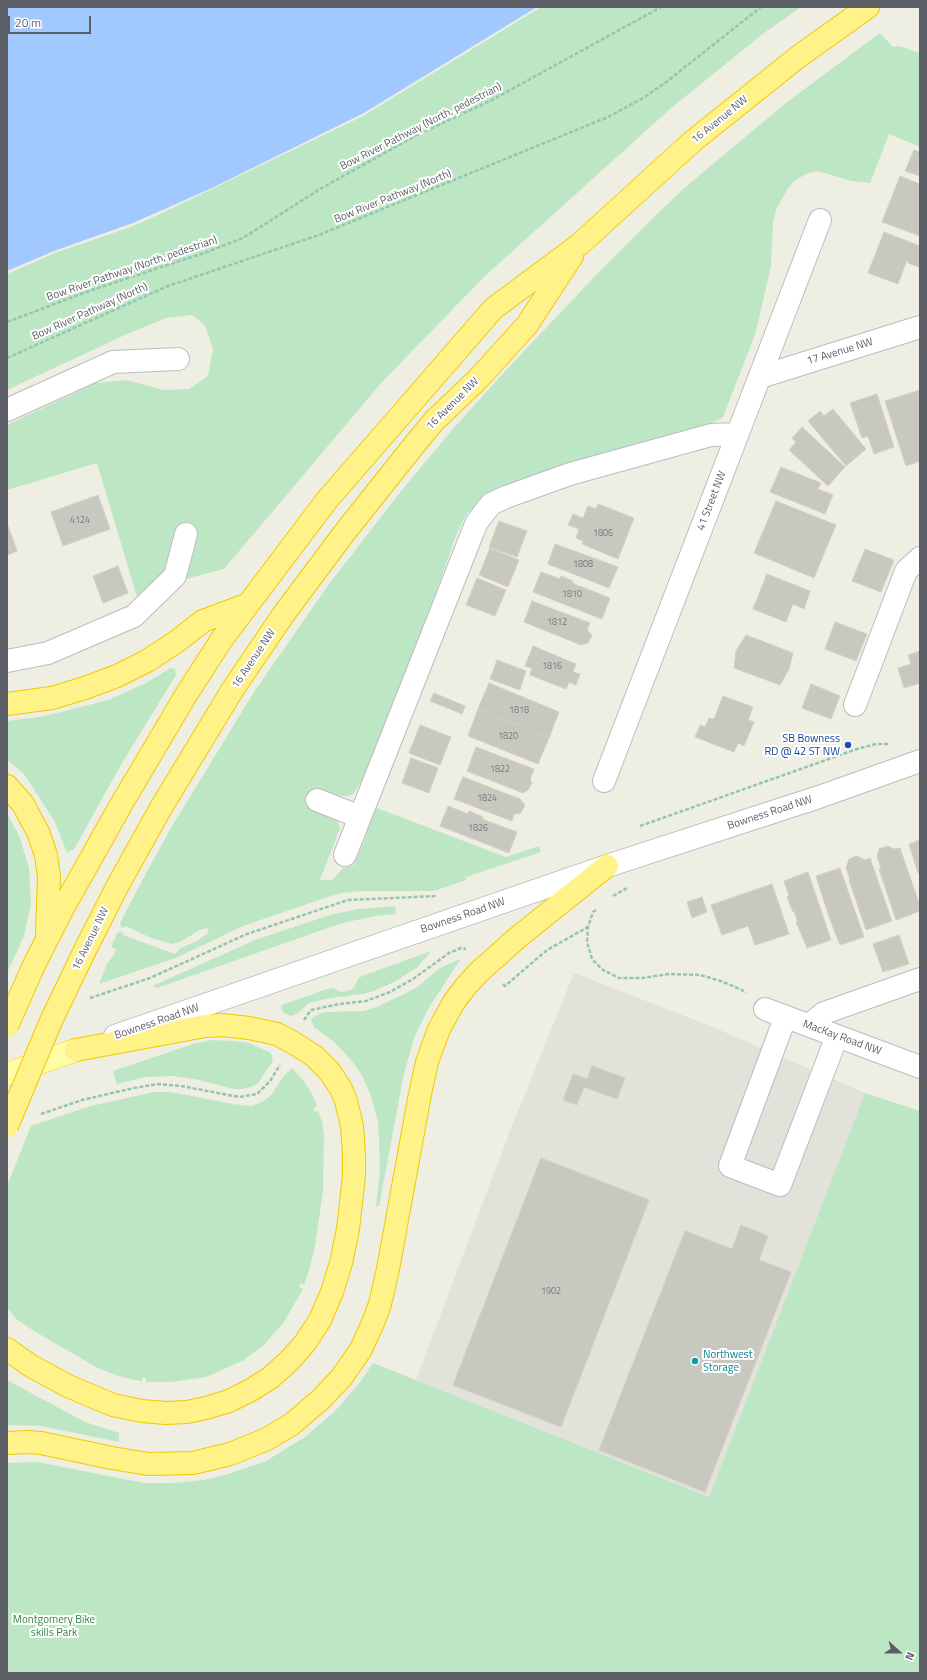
<!DOCTYPE html>
<style>
body{margin:0}
#map{position:relative;width:927px;height:1680px;overflow:hidden;background:#eeeee2;font-family:"Titillium Web",sans-serif}
canvas{display:block}
.frame{position:absolute;inset:0;border:8px solid #5b5e64;pointer-events:none}
.north{position:absolute;left:879px;top:1632px;width:40px;height:40px;-webkit-text-stroke:3px #fff;paint-order:stroke;rotate:111deg;font-size:11px;font-weight:700;line-height:16px;text-align:center;color:#5b5e64}
.north::after{content:'';display:block;margin:auto;width:14px;height:18px;background:#5b5e64;clip-path:polygon(50% 0,100% 100%,50% 72%,0 100%)}
.scale{position:absolute;left:8px;top:16px;width:83px;height:18px;box-sizing:border-box;border:2px solid #5b5e64;border-top:0;padding-left:5px;font-size:12px;line-height:14px;white-space:nowrap;color:#5b5e64;-webkit-text-stroke:3px #fff;paint-order:stroke}
</style>
<div id="map">
<canvas width="927" height="1680"></canvas>
<div class="frame"></div>
<div class="north">N</div>
<div class="scale">20 m</div>
</div>
<script>
const g = document.querySelector('canvas').getContext('2d');
g.lineJoin = 'round';
function paint(path, color) { g.fillStyle = color; g.fill(path, 'evenodd'); }
const shape = rows => new Path2D(rows.map(r => 'M' + r).join(''));
function trace(path, color, width, dash) { g.strokeStyle = color; g.lineWidth = width; g.lineCap = dash ? 'butt' : 'round'; g.setLineDash(dash || []); g.stroke(path); }
function label(font, color, halo, rows, align = 'center') {
  g.font = font + ' "Titillium Web",sans-serif'; g.lineWidth = 4; g.setLineDash([]); g.textBaseline = 'middle'; g.strokeStyle = halo; g.fillStyle = color; for (const [text, x, y, turn = 0] of rows) {
    g.save(); g.translate(x, y); g.rotate((+turn || 0) * Math.PI / 180); g.textAlign = isNaN(turn) ? turn : align; if (halo) g.strokeText(text, 0, 0); g.fillText(text, 0, 0); g.restore();
  }
}
paint(shape([
 [574,973,708,1025,865,1093,709,1497,416,1380,510,1131]
]), '#e2e1da');
paint(shape([
 [541,7,801,7,764,33,670,109,485,276,382,382,224,569,193,577,137,597,97,463,7,490,7,425,96,383,126,380,164,390,189,389,208,376,213,349,205,325,192,315,166,318,127,334,7,390,7,274,55,253,133,226,158,215,363,116],
 [880,33,893,47,899,46,920,53,920,147,889,134,870,183,851,181,818,171,806,174,794,181,787,190,776,210,773,221,771,266,755,335,723,417,703,428,487,497,467,513,456,536,426,620,362,781,353,794,347,796,327,795,333,816,338,822,340,828,320,880,332,880,343,868,354,865,365,839,374,807,506,857,539,846,541,852,466,877,465,873,466,880,434,891,362,891,342,893,328,897,243,926,178,957,99,984,107,964,115,953,116,949,111,947,117,933,122,931,123,932,123,935,175,954,179,949,197,941,207,934,209,931,207,928,200,930,180,942,172,944,151,938,126,926,122,928,120,923,144,877,171,828,254,692,329,584,402,490,452,430,510,366,597,274,646,225,682,190,750,133,791,99],
 [171,668,175,669,176,675,122,763,74,849,67,853,55,822,24,774,7,760,7,721,45,716,108,700,146,683],
 [7,813,20,838,29,868,31,904,24,936,7,973],
 [395,906,396,914,376,916,342,923,157,988,152,986,255,940,330,915,358,909],
 [431,951,418,967,394,982,374,991,363,994,330,998,309,1003,298,1013,291,1016,284,1013,281,1009,282,1005,330,988,333,988,341,992,348,991,354,988,358,979,362,976],
 [458,960,460,960,428,1009,414,1038,403,1078,379,1207,376,1206,380,1171,379,1139,378,1122,370,1093,361,1074,352,1061,333,1041,314,1027,311,1019,319,1014,327,1012,364,1011,377,1007,416,988,440,968],
 [212,1040,234,1041,249,1043,271,1053,273,1061,258,1083,251,1087,243,1089,234,1089,199,1080,173,1076,145,1077,117,1084,113,1071,193,1044],
 [292,1068,302,1079,311,1092,317,1106,314,1108,315,1112,318,1111,322,1121,324,1136,323,1191,315,1246,309,1271,304,1285,301,1283,299,1287,303,1289,284,1322,265,1344,244,1360,206,1377,171,1382,146,1382,146,1378,143,1377,142,1381,134,1380,116,1375,96,1367,34,1331,15,1318,15,1317,7,1308,7,1186,31,1126,91,1106,154,1092,171,1092,232,1104,252,1106,262,1102,271,1095,283,1077],
 [865,1093,920,1111,920,1673,7,1673,7,1463,37,1462,144,1483,174,1483,204,1480,225,1475,266,1461,305,1437,335,1411,358,1385,373,1363,709,1497],
 [7,1380,85,1422,119,1433,119,1442,40,1426,7,1425]
]), '#bde7c4');
paint(shape([
 [7,7,537,7,364,113,212,188,133,223,54,251,7,271]
]), '#a2c9ff');
const building = shape([
 [914,150,920,152,920,176,905,171,914,150],
 [900,176,920,184,920,236,882,222,900,176],
 [884,232,920,246,919,267,908,263,908,261,907,260,898,284,868,273,884,232],
 [920,390,920,461,906,466,885,401,920,390],
 [877,394,894,447,874,454,868,436,862,438,850,403,877,394],
 [833,409,866,449,846,466,808,421,820,411,824,416,833,409],
 [802,427,845,467,828,486,789,450,796,442,792,438,802,427],
 [781,467,821,483,818,489,833,495,825,514,770,492,781,467],
 [98,495,110,529,63,546,51,512,98,495],
 [776,501,836,525,814,578,754,553,776,501],
 [598,504,634,518,618,559,582,544,583,541,576,538,579,529,568,525,573,514,583,518,588,506,596,509,598,504],
 [499,521,527,531,517,557,489,547,499,521],
 [7,523,17,551,7,555,7,523],
 [555,544,618,567,609,588,548,564,555,544],
 [490,548,519,560,508,587,479,575,490,548],
 [865,549,894,560,881,592,852,581,865,549],
 [118,566,128,593,103,603,93,576,118,566],
 [541,572,560,579,561,576,573,581,572,583,610,598,602,619,533,592,541,572],
 [767,574,810,591,804,609,793,604,786,622,753,609,767,574],
 [477,578,506,590,495,616,466,605,477,578],
 [532,601,590,623,587,630,592,635,588,643,581,645,524,622,532,601],
 [835,622,867,634,856,661,825,649,835,622],
 [746,635,793,653,789,669,780,685,734,668,736,651,746,635],
 [533,646,576,664,573,672,580,674,576,685,569,682,566,689,530,675,532,668,525,666,533,646],
 [920,651,920,683,904,688,898,668,911,664,908,655,920,651],
 [497,660,526,671,520,690,490,679,497,660],
 [489,683,559,712,549,738,478,709,489,683],
 [811,684,840,696,831,719,802,708,811,684],
 [434,693,465,706,462,714,430,701,434,693],
 [723,696,753,707,748,720,754,722,744,746,738,743,734,752,695,737,700,725,705,727,709,718,714,719,723,696],
 [478,709,549,738,538,764,468,736,478,709],
 [420,725,451,737,440,765,409,753,420,725],
 [476,747,534,769,530,780,532,783,528,790,523,793,467,771,476,747],
 [411,758,438,768,429,793,402,783,411,758],
 [463,777,520,799,525,805,521,813,514,814,512,821,454,799,463,777],
 [448,806,468,814,469,811,483,817,482,819,517,832,509,853,440,826,448,806],
 [920,840,920,872,918,873,909,844,920,840],
 [888,846,894,849,900,848,920,906,920,911,896,920,879,869,881,868,877,857,879,849,888,846],
 [857,856,865,860,870,858,892,921,866,930,849,880,850,879,846,868,849,859,857,856],
 [840,868,864,937,840,945,829,917,816,876,840,868],
 [808,872,831,940,807,948,796,922,798,922,794,911,793,912,787,897,789,896,784,881,808,872],
 [772,884,789,934,755,945,748,926,722,935,711,905,772,884],
 [702,897,707,912,692,918,687,902,702,897],
 [899,935,909,964,883,972,873,944,899,935],
 [592,1066,625,1078,617,1099,584,1087,577,1105,563,1100,573,1074,587,1079,592,1066],
 [541,1158,649,1200,561,1427,453,1385,541,1158],
 [741,1225,768,1236,759,1260,791,1272,705,1492,599,1450,685,1231,732,1249,741,1225]
]);
paint(building, '#c9c8c0');
trace(building, '#d3d0c1', 1);
const minor = shape([
 [760,377,920,327],
 [7,410,113,362,178,359],
 [7,661,48,653,134,616,175,576,186,534],
 [855,705,906,571,920,558],
 [604,781,820,220],
 [317,800,360,817],
 [345,855,472,534,477,522,487,509,491,504,506,497,570,474,711,435,738,434],
 [765,1009,920,1067],
 [785,1018,730,1166,780,1185,837,1036],
 [809,1025,824,1013,920,979],
 [115,1036,607,866,819,797,920,761]
]);
const major = shape([
 [7,1074,76,1050]
]);
const highway = shape([
 [7,704,52,698,85,688,117,676,147,661,176,642,203,621,246,605],
 [7,786,23,804,33,823,38,832,46,855,49,877,47,933],
 [86,948,118,885,162,806,233,689,283,615,345,532,415,444,434,421,478,379,527,325,572,256],
 [34,965,63,908,122,803,186,695,222,639,327,500,493,309,580,244,693,141,798,57,868,7],
 [7,1349,31,1366,68,1386,113,1405,142,1411,166,1413,187,1412,206,1408,229,1401,251,1390,270,1378,289,1361,305,1343,320,1320,332,1292,341,1263,348,1229,354,1176,354,1154,352,1126,346,1101,341,1089,330,1072,314,1056,292,1042,277,1034,249,1028,222,1025,205,1026,76,1050],
 [7,1443,27,1442,41,1443,112,1458,148,1464,193,1463,230,1454,267,1439,292,1424,320,1400,342,1377,361,1349,373,1323,380,1304,388,1269,420,1094,427,1062,439,1029,454,1002,466,986,479,972,517,938,607,866]
]);
trace(minor, '#babcc2', 24);
trace(major, '#f8e252', 24);
trace(highway, '#f1c900', 24);
trace(shape([
 [7,322,89,291,207,252,243,238,320,189,417,135,492,100,661,7],
 [7,358,168,286,319,235,608,117,643,98,665,83,761,7],
 [640,826,857,749,876,744,889,744],
 [613,896,627,888],
 [596,910,593,912,588,927,587,942,592,959,603,970,619,978,642,978,669,974,700,975,721,981,742,990,746,993],
 [503,984,505,986,547,950,588,927],
 [90,998,150,978,247,934,348,900,437,896],
 [304,1020,311,1010,339,1004,366,1001,390,992,413,979,449,953,461,948,466,949],
 [41,1114,82,1100,134,1088,158,1084,181,1086,239,1097,257,1094,270,1081,280,1065]
]), '#95c6ab', 2.5, [4, 2]);
trace(minor, '#fff', 22);
trace(major, '#fffea7', 22);
trace(highway, '#fff289', 22);
const highwayBridge = shape([
 [7,1026,34,965],
 [7,1126,51,1021,86,948]
]);
trace(highwayBridge, '#f1c900', 24, []);
trace(highwayBridge, '#fff289', 22);
for (const [x, y, r, color] of [
 [848,745,4,"#1a4fb4"],
 [695,1361,4,"#0f9aa8"]
]) { const dot = new Path2D(); dot.arc(x, y, r, 0, 2 * Math.PI); g.fillStyle = color; g.fill(dot); trace(dot, '#fff', 1.5); }
label('9px', '#76787b', null, [
 ["4124",80,521],
 ["1806",603,534],
 ["1808",583,565],
 ["1810",572,595],
 ["1812",557,623],
 ["1816",552,667],
 ["1818",519,711],
 ["1820",508,737],
 ["1822",500,770],
 ["1824",487,799],
 ["1826",478,829],
 ["1902",551,1292]
]);
label('11px', '#5b5e64', '#fff', [
 ["16 Avenue NW",720,120,-39],
 ["Bow River Pathway (North, pedestrian)",421,127,-27],
 ["Bow River Pathway (North)",393,197,-22],
 ["Bow River Pathway (North, pedestrian)",132,269,-19],
 ["Bow River Pathway (North)",90,312,-24],
 ["17 Avenue NW",840,352,-17],
 ["16 Avenue NW",453,404,-45],
 ["41 Street NW",712,501,-69],
 ["16 Avenue NW",254,659,-56],
 ["Bowness Road NW",770,813,-18],
 ["Bowness Road NW",463,916,-19],
 ["16 Avenue NW",91,939,-64],
 ["Bowness Road NW",157,1022,-19],
 ["MacKay Road NW",842,1038,20]
]);
label('11px', '#164399', '#fff', [
 ["SB Bowness",840,739],
 ["RD @ 42 ST NW",840,752]
], 'right');
label('11px', '#0d838f', '#fff', [
 ["Northwest",703,1355],
 ["Storage",703,1368]
], 'left');
label('11px', '#308640', '#fff', [
 ["Montgomery Bike",54,1620],
 ["skills Park",54,1633]
]);
</script>
